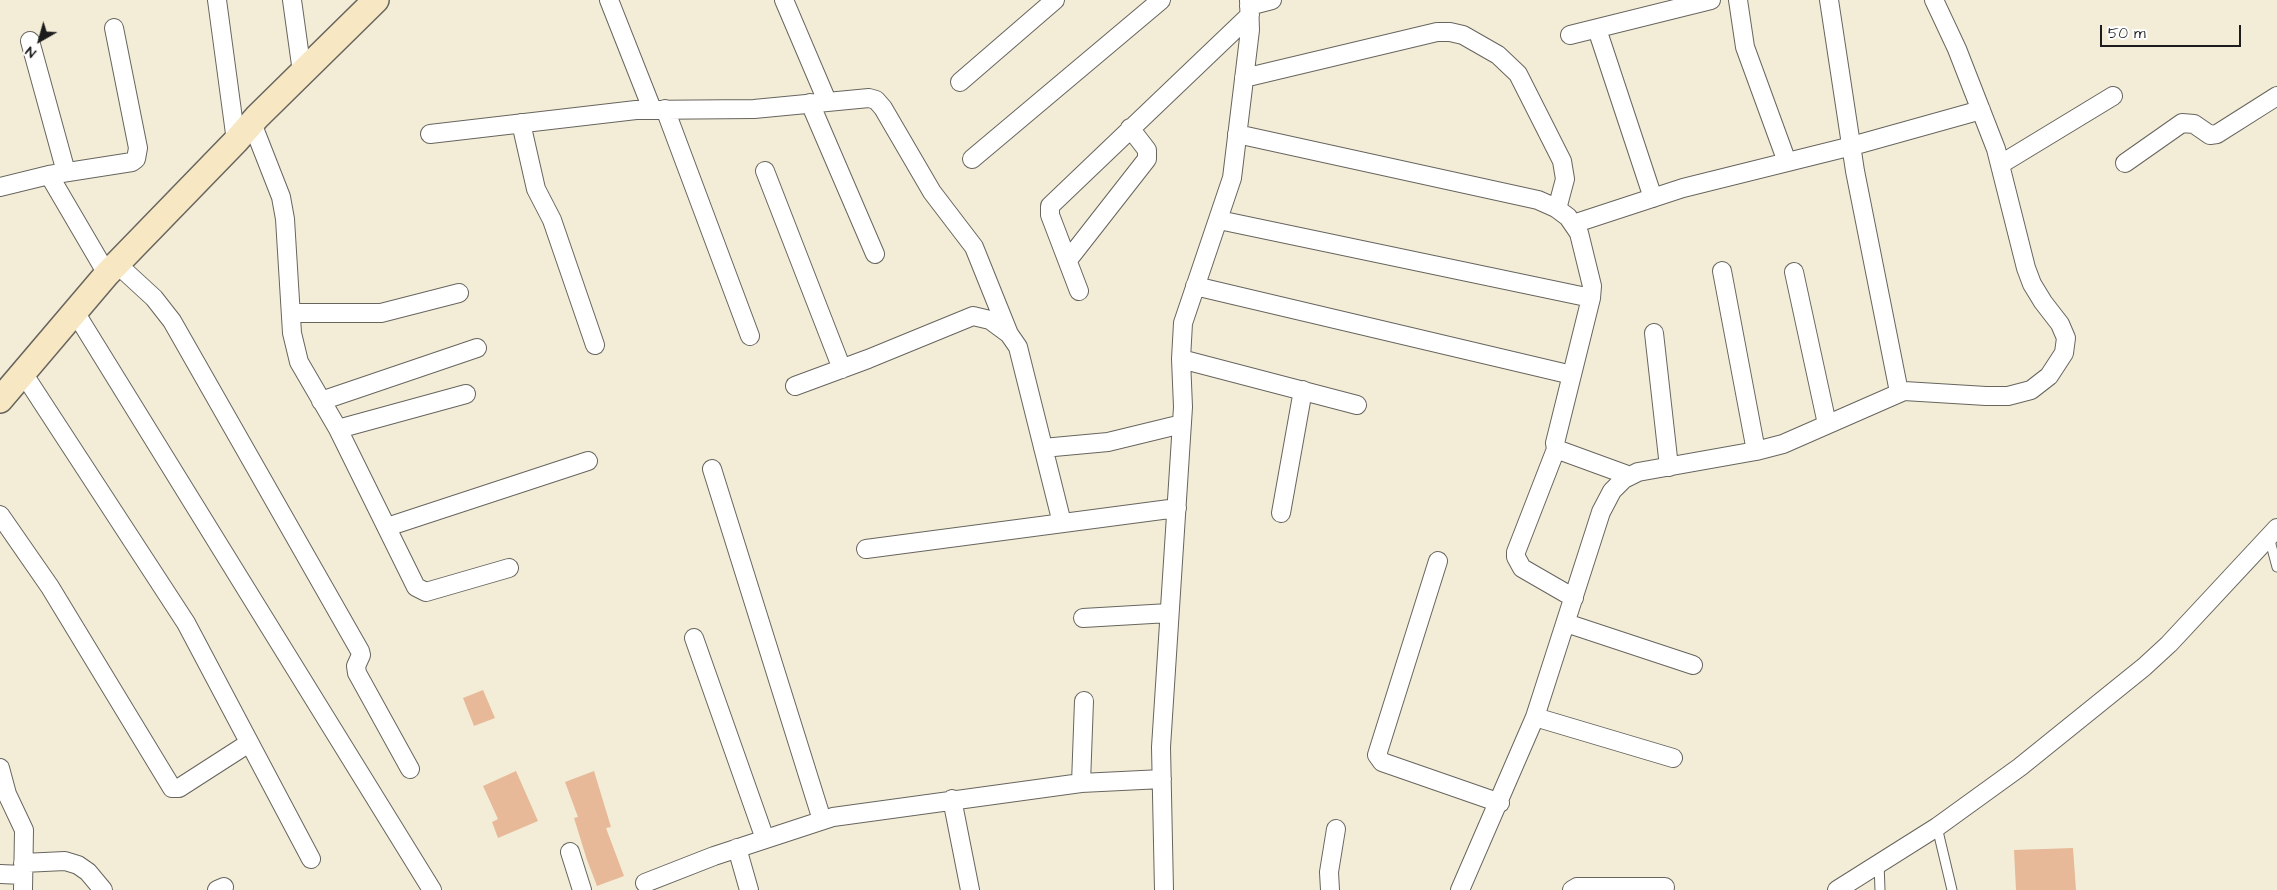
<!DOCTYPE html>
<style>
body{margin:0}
#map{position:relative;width:2277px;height:890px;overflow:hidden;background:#f3edd8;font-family:"Architects Daughter",sans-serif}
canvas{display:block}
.north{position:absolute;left:15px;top:15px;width:50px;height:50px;-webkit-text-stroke:4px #fff;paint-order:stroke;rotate:218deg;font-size:14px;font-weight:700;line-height:20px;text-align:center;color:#1c1c1c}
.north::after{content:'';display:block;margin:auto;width:18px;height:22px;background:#1c1c1c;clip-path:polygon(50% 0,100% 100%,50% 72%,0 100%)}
.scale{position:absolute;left:2100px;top:25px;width:141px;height:22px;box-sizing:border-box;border:2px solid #1c1c1c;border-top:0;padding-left:6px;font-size:15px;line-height:18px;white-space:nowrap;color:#1c1c1c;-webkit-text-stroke:4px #fff;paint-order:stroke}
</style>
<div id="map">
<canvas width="2277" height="890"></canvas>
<div class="north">N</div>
<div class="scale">50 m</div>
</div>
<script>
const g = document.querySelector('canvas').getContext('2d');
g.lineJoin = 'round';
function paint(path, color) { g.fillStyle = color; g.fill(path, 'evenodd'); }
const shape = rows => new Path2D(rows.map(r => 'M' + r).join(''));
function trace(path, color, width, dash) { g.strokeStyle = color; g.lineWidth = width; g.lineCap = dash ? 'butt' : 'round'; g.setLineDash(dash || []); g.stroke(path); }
paint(shape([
 [483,690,495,718,474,726,463,698],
 [516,771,538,821,498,838,492,822,498,819,483,786],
 [594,771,611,827,606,828,624,876,597,886,587,860,574,818,578,817,565,782],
 [2073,848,2076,890,2016,890,2014,850]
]), '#e7b999');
const lane = shape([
 [2269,537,2277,567],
 [1937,827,1952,890],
 [1879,863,1880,890]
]);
const street = shape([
 [217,0,236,141],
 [292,0,302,72],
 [609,0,652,109],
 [784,0,827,101],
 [1738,0,1745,47,1787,162],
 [1829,0,1855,171,1899,392],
 [1249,6,1272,0],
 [1597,29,1653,198],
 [1570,35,1711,0],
 [30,41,66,172],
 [1244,78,1437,32,1450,32,1463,35,1498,55,1518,74,1562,161,1565,179,1557,209],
 [960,82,1055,0],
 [810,103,875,254],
 [665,109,750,336],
 [252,123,281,197,285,219,292,333,299,362,338,429,416,587,426,592,509,568],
 [521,123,536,189,552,220,595,345],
 [430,134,636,110,754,109,869,98,876,100,883,108,932,192,974,247,1009,334],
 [1237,134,1538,200,1556,208,1568,217,1579,233,1592,286,1591,298,1555,443,1556,449,1630,476],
 [972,159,1161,0],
 [2125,163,2182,123,2194,124,2210,135,2217,134,2277,96],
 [2001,164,2113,96],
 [765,171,842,369],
 [49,175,107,274],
 [0,187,49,175,132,162,136,159,138,148,114,28],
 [1219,220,1591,298],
 [1573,224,1683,188,1852,146,1981,110],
 [1068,260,1147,159,1147,150,1130,128],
 [117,264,154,298,172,321,360,651,361,655,356,666,357,673,410,769],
 [1722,271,1756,451],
 [1794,272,1827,424],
 [1195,286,1572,375],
 [1079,291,1050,215,1050,206,1250,15],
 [75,312,432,890],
 [291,313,381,313,459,293],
 [1654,333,1669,467],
 [1181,359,1357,405],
 [23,373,186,623,311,859],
 [795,386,868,359,973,316,990,320,1009,334,1018,347,1062,523],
 [321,401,477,348],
 [338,429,466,394],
 [1043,448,1108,442,1182,424],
 [1556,449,1516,552,1516,557,1522,568,1574,598],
 [712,469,822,820],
 [1281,513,1303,390],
 [0,515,50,587,172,788,179,788,249,743],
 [387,527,588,461],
 [866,549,1177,508],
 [1438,561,1377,755,1382,762,1500,803],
 [1083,618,1169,613],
 [1566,623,1693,665],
 [694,638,765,839],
 [1535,717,1673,758],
 [0,768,7,794,24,830,23,890],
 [1081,783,1084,701],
 [952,799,970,890],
 [737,848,749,890],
 [570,852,582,890],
 [23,863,65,861,78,865,88,872,103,890],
 [0,874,23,875],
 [645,883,714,856,833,817,1081,783,1162,779],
 [217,890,224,887],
 [1164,890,1161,747,1183,407,1181,359,1183,323,1232,178,1250,30,1249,0],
 [1330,890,1329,872,1336,829],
 [1460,890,1535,717,1601,512,1612,491,1624,479,1638,472,1756,451,1783,444,1904,391,1986,396,2008,396,2031,390,2049,376,2064,353,2066,338,2060,324,2043,302,2032,284,2026,268,1996,149,1957,49,1934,0],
 [1572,890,1577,887,1665,887],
 [1837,890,1937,827,2020,767,2144,667,2169,644,2277,528]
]);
const secondary = shape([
 [0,400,107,274,236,141,257,117,376,0]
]);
trace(lane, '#67655e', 11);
trace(street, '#67655e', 20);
trace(secondary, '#67655e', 28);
trace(lane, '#fff', 9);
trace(street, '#fff', 18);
trace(secondary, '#f7e8c3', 25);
</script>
